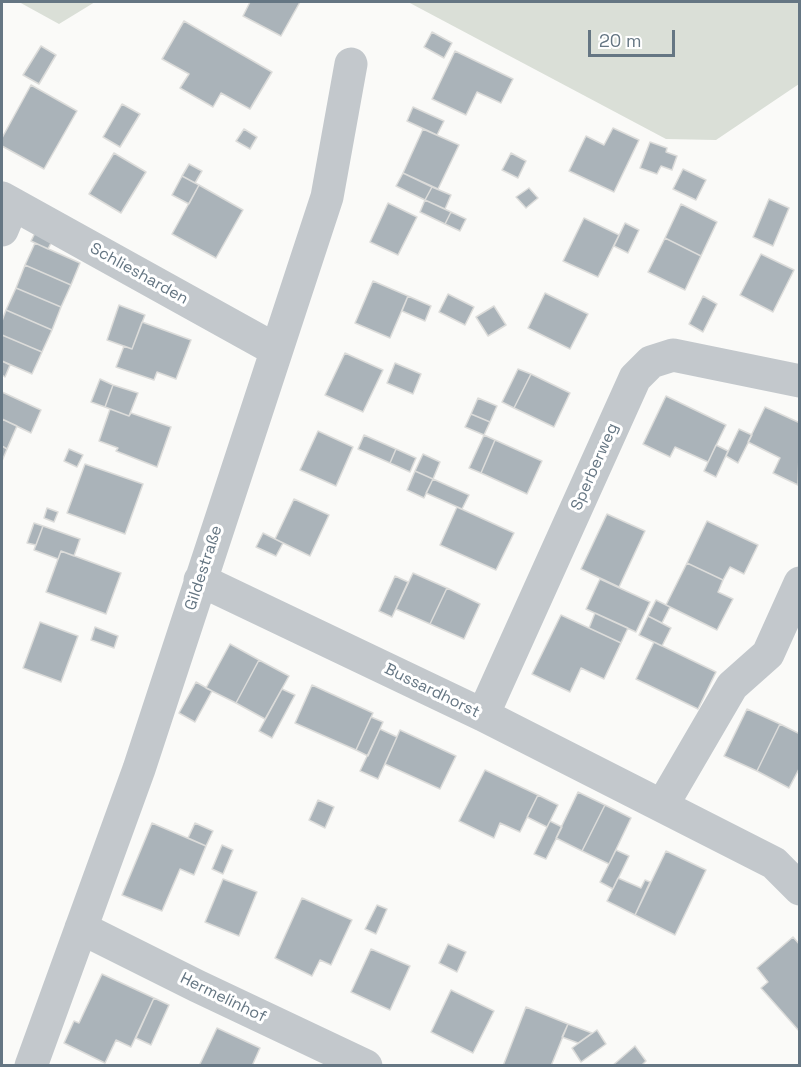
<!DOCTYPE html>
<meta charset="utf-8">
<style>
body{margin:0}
#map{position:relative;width:801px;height:1067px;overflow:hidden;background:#fafaf8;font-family:"Space Grotesk",sans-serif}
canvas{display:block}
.frame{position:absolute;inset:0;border:3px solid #657683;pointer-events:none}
.scale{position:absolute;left:588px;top:30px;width:87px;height:27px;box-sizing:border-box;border:3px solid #657683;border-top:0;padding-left:8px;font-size:18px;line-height:21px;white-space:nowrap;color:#657683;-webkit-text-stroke:4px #fff;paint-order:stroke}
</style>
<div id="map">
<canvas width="801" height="1067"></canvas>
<div class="frame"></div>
<div class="scale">20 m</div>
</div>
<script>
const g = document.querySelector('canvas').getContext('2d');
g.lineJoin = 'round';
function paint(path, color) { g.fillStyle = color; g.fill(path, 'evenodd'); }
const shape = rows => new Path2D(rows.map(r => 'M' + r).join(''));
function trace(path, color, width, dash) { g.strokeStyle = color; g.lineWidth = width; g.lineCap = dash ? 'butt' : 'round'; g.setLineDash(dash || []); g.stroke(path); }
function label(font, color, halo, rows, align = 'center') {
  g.font = font + ' "Space Grotesk",sans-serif'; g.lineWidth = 6; g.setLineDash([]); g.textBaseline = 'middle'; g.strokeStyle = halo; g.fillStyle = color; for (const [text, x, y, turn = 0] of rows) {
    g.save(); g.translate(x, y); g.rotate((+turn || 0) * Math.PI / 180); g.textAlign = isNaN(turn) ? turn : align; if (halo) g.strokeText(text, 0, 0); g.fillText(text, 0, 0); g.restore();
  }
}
paint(shape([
 [19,2,95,2,59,24],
 [408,2,799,2,799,84,716,140,666,139]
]), '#dadfd7');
const building = shape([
 [250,2,300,2,281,36,243,16,250,2],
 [184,21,272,72,250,109,221,93,213,107,180,88,189,74,162,59,184,21],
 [432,32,452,43,444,58,424,47,432,32],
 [41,46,56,55,39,84,23,75,41,46],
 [455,51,513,79,501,103,477,92,466,115,432,99,455,51],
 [31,85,77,111,44,169,2,146,2,138,31,85],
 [122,104,140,114,120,147,103,137,122,104],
 [413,107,444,121,437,135,407,121,413,107],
 [613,128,639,140,614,192,569,171,586,136,604,145,613,128],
 [244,129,257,137,250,149,236,141,244,129],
 [423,129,459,145,438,189,403,173,423,129],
 [650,142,667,148,666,152,677,156,672,170,661,166,657,174,640,168,650,142],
 [114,153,146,172,121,213,89,194,114,153],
 [511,153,526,161,518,178,502,170,511,153],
 [189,164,202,171,195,183,182,176,189,164],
 [683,169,706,180,696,200,673,189,683,169],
 [403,173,432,187,425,200,396,186,403,173],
 [182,176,199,185,189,204,172,195,182,176],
 [199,185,243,210,216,258,172,234,199,185],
 [432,187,451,195,445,209,425,200,432,187],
 [529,188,538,198,526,208,516,197,529,188],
 [769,199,789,208,773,246,753,237,769,199],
 [425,200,451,212,445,224,420,212,425,200],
 [388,203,417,217,398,255,370,242,388,203],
 [681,204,717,222,701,256,665,238,681,204],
 [451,212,466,219,460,231,445,224,451,212],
 [584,218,619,235,598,277,563,261,584,218],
 [625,223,639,230,628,253,614,246,625,223],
 [35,233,52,241,48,249,31,241,35,233],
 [665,238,701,256,685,290,648,272,665,238],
 [35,243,80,263,71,285,25,265,35,243],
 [761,254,794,270,773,312,740,295,761,254],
 [25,265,71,285,61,307,16,288,25,265],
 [373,281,408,296,390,338,355,323,373,281],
 [16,288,61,307,52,330,6,310,16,288],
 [545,293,588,314,570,349,528,328,545,293],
 [448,294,474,307,465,325,439,312,448,294],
 [408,296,431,306,425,321,402,311,408,296],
 [703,296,717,304,703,332,689,324,703,296],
 [119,305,145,315,132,349,107,340,119,305],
 [494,306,506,325,488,336,476,317,494,306],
 [6,310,52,330,42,352,2,335,2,321,6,310],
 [142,322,191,340,176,379,157,372,154,380,116,367,124,346,132,349,142,322],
 [2,335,42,352,32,374,2,361,2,335],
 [345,353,383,370,363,412,325,395,345,353],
 [2,361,10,365,5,377,2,375,2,361],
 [395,363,421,374,413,394,387,383,395,363],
 [518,369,531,374,514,408,502,402,518,369],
 [531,374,570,393,554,427,514,408,531,374],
 [100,379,113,385,105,407,91,402,100,379],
 [113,385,138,393,129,416,105,407,113,385],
 [2,392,41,410,31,433,2,419,2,392],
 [666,396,726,425,708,462,675,447,670,457,643,444,666,396],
 [478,398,497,406,490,422,471,414,478,398],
 [765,407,800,423,798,485,773,473,780,458,748,442,765,407],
 [110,409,129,416,131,413,171,427,157,467,116,451,118,448,99,441,110,409],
 [471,414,490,422,484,435,465,427,471,414],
 [2,419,17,426,7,449,2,446,2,419],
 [739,429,752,435,738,463,726,456,739,429],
 [318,431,353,447,336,486,300,470,318,431],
 [364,435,396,449,390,463,358,449,364,435],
 [484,435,495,440,481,473,469,468,484,435],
 [495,440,542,461,527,494,481,473,495,440],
 [716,445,728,451,716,477,704,471,716,445],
 [2,446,7,449,2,461,2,446],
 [69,449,83,455,77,467,64,461,69,449],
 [396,449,416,458,410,472,390,463,396,449],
 [423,454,440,462,433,479,415,471,423,454],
 [85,464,143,484,125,534,67,513,85,464],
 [415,471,433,479,424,498,407,490,415,471],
 [433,479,469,495,462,509,426,493,433,479],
 [294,499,329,515,310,556,275,539,294,499],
 [457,507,514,533,496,570,440,545,457,507],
 [47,508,58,512,54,522,44,518,47,508],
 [607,514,645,531,619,587,581,569,607,514],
 [707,521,758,545,744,574,730,567,723,580,687,563,707,521],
 [34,523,43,526,36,545,27,543,34,523],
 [43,526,80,539,74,556,61,551,58,559,34,550,43,526],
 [263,533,283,543,276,556,256,547,263,533],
 [61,551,121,573,106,614,46,592,61,551],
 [687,563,723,580,718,592,733,599,717,630,666,605,687,563],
 [413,573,447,588,430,624,396,609,413,573],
 [395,576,408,582,392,617,379,611,395,576],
 [600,579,650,602,636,632,586,609,600,579],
 [447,588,480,604,464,639,430,624,447,588],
 [656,600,670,607,662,623,648,616,656,600],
 [595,613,628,628,621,643,589,628,595,613],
 [561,615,621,643,604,679,581,668,570,692,532,674,561,615],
 [648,616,671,628,662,646,639,635,648,616],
 [40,622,78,636,61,682,23,668,40,622],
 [95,627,118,636,114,648,91,640,95,627],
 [654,642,716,672,698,709,636,679,654,642],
 [230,644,259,660,236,703,206,688,230,644],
 [259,660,289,676,265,719,236,703,259,660],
 [196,682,212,691,195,722,179,713,196,682],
 [312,685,373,713,356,750,295,723,312,685],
 [282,689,295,695,272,738,259,731,282,689],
 [747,709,780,724,757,771,724,756,747,709],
 [371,717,383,722,368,756,356,750,371,717],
 [780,724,800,734,800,767,789,788,757,771,780,724],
 [380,729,397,737,378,779,360,771,380,729],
 [400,730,456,756,440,789,385,764,400,730],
 [485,770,538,795,520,832,500,823,494,838,459,821,485,770],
 [578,792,605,805,582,851,556,838,578,792],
 [538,795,558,805,547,827,527,817,538,795],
 [318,800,334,807,325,828,309,820,318,800],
 [605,805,631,818,609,864,582,851,605,805],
 [550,821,562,827,546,859,534,854,550,821],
 [152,823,206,846,194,875,180,869,162,911,122,895,152,823],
 [195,823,213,831,206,846,188,838,195,823],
 [222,845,233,850,223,874,212,869,222,845],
 [616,850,629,856,613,889,600,882,616,850],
 [666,851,706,870,675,935,635,915,666,851],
 [618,878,641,888,645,880,650,882,635,915,607,901,618,878],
 [223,879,257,892,239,936,205,922,223,879],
 [302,898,352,920,331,965,320,960,312,976,275,958,302,898],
 [377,905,387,909,376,934,365,929,377,905],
 [793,937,800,945,800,1032,761,988,768,982,757,968,793,937],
 [448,944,466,952,457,972,439,963,448,944],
 [371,949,410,966,390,1010,351,992,371,949],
 [102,974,154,998,131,1047,116,1040,105,1063,64,1043,74,1021,79,1023,102,974],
 [451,990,494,1011,473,1053,431,1032,451,990],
 [154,998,169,1005,151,1045,136,1038,154,998],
 [526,1007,568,1024,551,1066,503,1066,526,1007],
 [568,1024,592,1033,578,1043,562,1037,568,1024],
 [217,1028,260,1048,252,1066,199,1066,217,1028],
 [597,1030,606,1044,581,1062,572,1048,597,1030],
 [635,1046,646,1061,641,1066,612,1066,635,1046]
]);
paint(building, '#aab3b9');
trace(building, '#dcdcda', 1.5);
trace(shape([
 [2,198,276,350],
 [2,230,13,204],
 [200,580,483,715,662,806,774,863,800,889],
 [483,715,635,378,651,362,673,355,800,381],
 [662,806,732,686,768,654,800,583],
 [81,928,197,986,366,1066],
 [31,1066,139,769,327,197,351,64]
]), '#c3c8cc', 33);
label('16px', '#657683', '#fff', [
 ["Schliesharden",139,274,29],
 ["Sperberweg",595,467,-66],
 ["Gildestraße",204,568,-72],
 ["Bussardhorst",432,691,26],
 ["Hermelinhof",223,998,26]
]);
</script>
